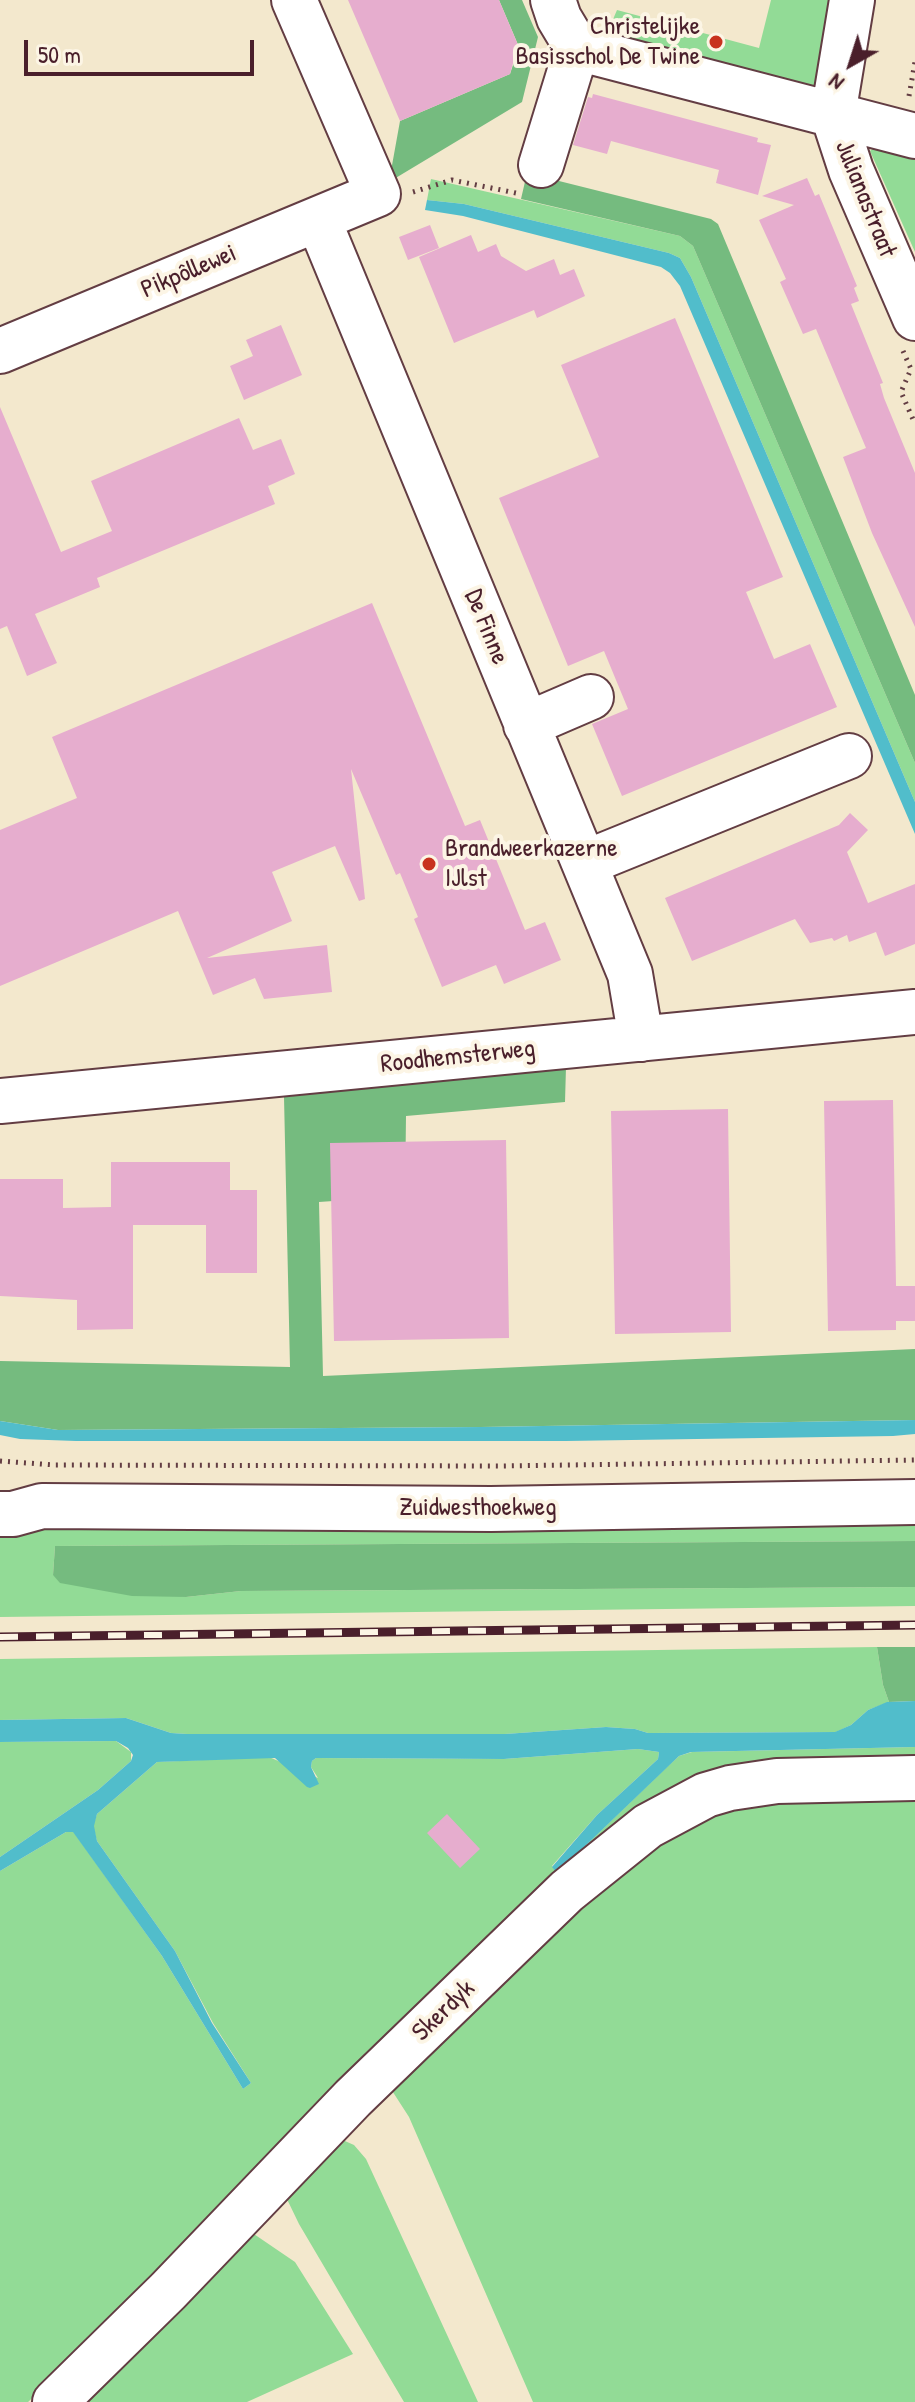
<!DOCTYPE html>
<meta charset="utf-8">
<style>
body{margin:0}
#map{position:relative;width:915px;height:2402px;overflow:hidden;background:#f3e8cd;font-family:"Patrick Hand",sans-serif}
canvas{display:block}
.north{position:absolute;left:811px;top:24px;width:80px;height:80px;-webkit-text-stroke:6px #fcf5e5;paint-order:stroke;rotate:219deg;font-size:22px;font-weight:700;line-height:32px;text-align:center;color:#4a1f2b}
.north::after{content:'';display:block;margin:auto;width:28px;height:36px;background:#4a1f2b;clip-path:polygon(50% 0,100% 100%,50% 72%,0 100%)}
.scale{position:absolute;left:24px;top:40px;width:230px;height:36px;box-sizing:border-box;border:4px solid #4a1f2b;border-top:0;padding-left:10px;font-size:24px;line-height:28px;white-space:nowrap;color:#4a1f2b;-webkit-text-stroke:6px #fcf5e5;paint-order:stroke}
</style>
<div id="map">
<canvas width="915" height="2402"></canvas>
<div class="north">N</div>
<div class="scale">50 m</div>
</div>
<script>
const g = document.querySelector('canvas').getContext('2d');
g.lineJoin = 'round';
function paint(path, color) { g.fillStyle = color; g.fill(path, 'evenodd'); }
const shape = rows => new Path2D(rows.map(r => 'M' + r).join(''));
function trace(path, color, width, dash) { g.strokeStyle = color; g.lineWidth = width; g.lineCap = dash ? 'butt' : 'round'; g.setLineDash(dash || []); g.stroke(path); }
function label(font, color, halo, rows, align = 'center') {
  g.font = font + ' "Patrick Hand",sans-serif'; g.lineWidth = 8; g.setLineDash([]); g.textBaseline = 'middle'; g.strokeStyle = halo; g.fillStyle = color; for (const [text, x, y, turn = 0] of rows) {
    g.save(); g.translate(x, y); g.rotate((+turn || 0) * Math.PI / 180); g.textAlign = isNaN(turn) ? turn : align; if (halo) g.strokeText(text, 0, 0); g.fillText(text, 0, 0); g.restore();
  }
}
paint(shape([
 [771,0,835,0,818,84,808,90,611,36,611,24,617,10,759,48],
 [881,141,915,149,915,252,870,151],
 [431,179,680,236,693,246,915,763,915,802,691,277,680,258,669,253,464,204,427,200],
 [915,1518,915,1541,55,1546,53,1575,186,1597,241,1591,915,1587,915,1606,0,1617,0,1524],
 [877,1647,883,1685,889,1702,868,1710,851,1725,836,1732,648,1733,635,1729,606,1727,505,1734,187,1734,171,1733,126,1718,0,1720,0,1659],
 [116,1741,131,1752,131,1761,98,1790,0,1857,0,1742],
 [915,1747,915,1769,717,1778,169,2271,28,2402,0,2402,0,1871,66,1832,73,1831,162,1956,243,2089,251,2083,213,2023,175,1951,97,1841,93,1826,97,1814,157,1762,269,1757,318,1778,311,1767,312,1761,316,1758,504,1759,638,1749,659,1752,658,1759,597,1815,552,1866,557,1873,666,1768,679,1756,692,1752],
 [915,1793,915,2402,533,2402,409,2117,389,2086,645,1843,727,1801],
 [338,2138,354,2145,366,2159,478,2402,404,2402,299,2224,284,2193],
 [248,2230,295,2262,353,2354,247,2402,69,2402]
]), '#92db96');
paint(shape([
 [499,0,522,0,538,37,522,102,389,182,400,121,510,74,519,47],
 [527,173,711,219,718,224,915,695,915,763,693,246,680,236,521,199],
 [566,1067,565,1102,406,1116,405,1196,319,1202,323,1376,915,1349,915,1420,481,1427,58,1430,0,1421,0,1361,290,1367,284,1097],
 [915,1541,915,1587,241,1591,186,1597,132,1596,60,1583,53,1575,55,1546],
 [877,1647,915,1647,915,1701,889,1702,883,1685]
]), '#75bb7f');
paint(shape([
 [427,200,464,204,669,253,680,258,691,277,915,802,915,834,680,286,670,273,661,267,463,216,425,210],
 [915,1420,915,1434,893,1436,566,1441,76,1441,20,1439,0,1435,0,1421,58,1430,481,1427],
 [915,1701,915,1747,691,1752,679,1756,557,1873,552,1867,597,1815,658,1759,659,1752,638,1749,504,1759,316,1758,312,1761,311,1767,319,1784,310,1788,307,1787,275,1758,157,1762,97,1814,94,1826,97,1841,175,1951,212,2023,251,2083,243,2089,162,1956,73,1832,66,1832,0,1871,0,1857,98,1790,131,1761,133,1755,128,1748,116,1741,0,1742,0,1720,126,1718,171,1733,187,1734,505,1734,606,1727,635,1729,648,1733,835,1732,851,1725,868,1710,887,1702]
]), '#51bdcb');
paint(shape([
 [348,0,499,0,518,45,510,74,400,121],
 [593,94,758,138,757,142,771,145,758,195,716,183,719,170,611,141,607,154,573,145,588,97,592,98],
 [807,178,815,196,819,194,857,286,854,288,859,301,851,304,883,383,880,384,884,398,915,473,915,627,872,533,843,457,866,448,816,329,803,334,780,282,786,279,759,220,794,205,762,196],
 [430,225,439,248,408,260,399,237],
 [471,235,478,252,496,244,501,256,526,271,554,259,560,275,574,269,585,296,537,318,534,310,454,343,419,257],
 [675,318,783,577,746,592,774,659,810,644,837,707,622,796,592,724,628,709,604,651,568,666,499,498,599,457,561,365],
 [281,325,302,375,244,400,230,366,253,356,246,340],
 [0,407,61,552,112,531,91,481,239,418,253,450,281,439,295,474,268,486,275,504,97,578,100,587,35,614,57,663,27,676,7,626,0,629],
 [372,603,465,826,480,820,525,930,545,922,561,960,504,984,496,965,442,987,414,919,418,917,400,873,396,875,351,769,365,899,359,901,335,846,272,872,292,921,207,958,327,945,332,992,264,999,255,978,213,995,178,911,0,986,0,830,77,798,52,737],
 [850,813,868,830,847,852,868,903,915,884,915,944,885,956,876,932,849,942,847,935,834,941,832,938,810,943,795,919,692,961,665,898,839,825],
 [893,1100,896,1286,915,1286,915,1321,896,1321,896,1330,828,1331,824,1101],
 [728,1109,731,1332,615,1334,611,1111],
 [506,1140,509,1338,334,1341,330,1143],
 [111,1162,230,1162,230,1190,257,1190,257,1273,206,1273,206,1225,133,1225,133,1329,77,1330,77,1300,0,1296,0,1179,63,1179,63,1208,111,1207],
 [447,1814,480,1849,460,1868,427,1833]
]), '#e6adce');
const minor = shape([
 [553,0,559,18,577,48,915,136],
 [852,0,833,115,851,170,915,318],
 [541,165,577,48],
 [318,219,630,974,641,1039],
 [0,351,378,194,294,0],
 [526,725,591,697],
 [585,863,849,756],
 [0,1101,915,1012],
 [0,1514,13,1514,42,1506,491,1509,915,1502],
 [55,2402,168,2291,353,2098,567,1891,648,1826,706,1795,730,1788,777,1781,915,1778]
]);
trace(minor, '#633d43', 48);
trace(shape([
 [909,96,915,62],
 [413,192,452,180,516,193],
 [903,351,911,369,901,392,915,424],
 [0,1461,55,1465,500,1466,915,1460]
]), '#633d43', 5, [2, 6]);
trace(minor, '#fff', 44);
const rail = shape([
 [0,1637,915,1625]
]);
trace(rail, '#4a1f2b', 9);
trace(rail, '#fcf5e5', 6, [18]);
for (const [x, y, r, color] of [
 [716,42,8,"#c8321e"],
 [429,864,8,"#c8321e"]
]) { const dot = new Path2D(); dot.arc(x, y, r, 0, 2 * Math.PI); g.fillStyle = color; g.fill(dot); trace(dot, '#fcf5e5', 3); }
label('26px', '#4a1f2b', '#fcf5e5', [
 ["Christelijke",700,27],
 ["Basisschol De Twine",700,57],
 ["Brandweerkazerne",445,849,"left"],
 ["IJlst",445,879,"left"]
], 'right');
label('26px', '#4a1f2b', '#fcf5e5', [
 ["Julianastraat",865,199,68],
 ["Pikpôllewei",189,272,-23],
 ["De Finne",486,627,68],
 ["Roodhemsterweg",458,1057,-6],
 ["Zuidwesthoekweg",478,1508],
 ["Skerdyk",444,2011,-44]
]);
</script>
